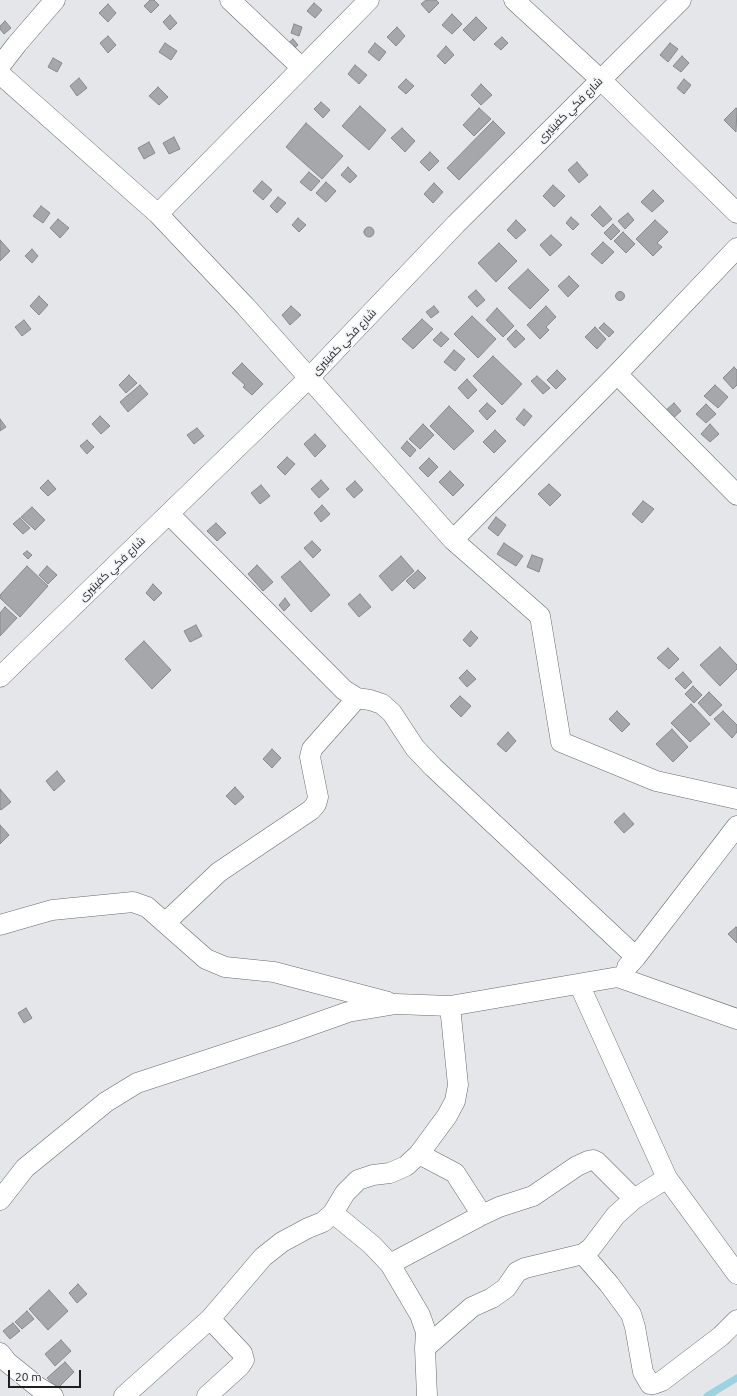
<!DOCTYPE html>
<meta charset="utf-8">
<style>
body{margin:0}
#map{position:relative;width:737px;height:1396px;overflow:hidden;background:#e5e6ea;font-family:Ubuntu,sans-serif}
canvas{display:block}
.scale{position:absolute;left:8px;top:1370px;width:73px;height:18px;box-sizing:border-box;border:2px solid #1e1e1f;border-top:0;padding-left:5px;font-size:12px;line-height:14px;white-space:nowrap;color:#1e1e1f;-webkit-text-stroke:3px #f2f4f7;paint-order:stroke}
</style>
<div id="map">
<canvas width="737" height="1396"></canvas>
<div class="scale">20 m</div>
</div>
<script>
const g = document.querySelector('canvas').getContext('2d');
g.lineJoin = 'round';
const shape = rows => new Path2D(rows.map(r => 'M' + r).join(''));
function trace(path, color, width, dash) { g.strokeStyle = color; g.lineWidth = width; g.lineCap = dash ? 'butt' : 'round'; g.setLineDash(dash || []); g.stroke(path); }
function paint(path, color) { g.fillStyle = color; g.fill(path, 'evenodd'); }
function label(font, color, halo, rows, align = 'center') {
  g.font = font + ' Ubuntu,Cairo,sans-serif'; g.lineWidth = 3.5; g.setLineDash([]); g.textBaseline = 'middle'; g.strokeStyle = halo; g.fillStyle = color; for (const [text, x, y, turn = 0] of rows) {
    g.save(); g.translate(x, y); g.rotate((+turn || 0) * Math.PI / 180); g.textAlign = isNaN(turn) ? turn : align; if (halo) g.strokeText(text, 0, 0); g.fillText(text, 0, 0); g.restore();
  }
}
trace(shape([
 [707,1396,737,1378]
]), '#9cd3e0', 7);
const building = shape([
 [150,0,154,0,159,5,151,13,144,6,150,0],
 [426,0,436,0,439,3,429,13,421,4,426,0],
 [314,3,322,10,315,18,307,11,314,3],
 [108,4,116,13,108,22,99,13,108,4],
 [452,14,462,24,452,34,442,25,452,14],
 [170,15,177,23,170,30,163,22,170,15],
 [476,17,487,28,474,41,463,30,476,17],
 [5,21,11,28,4,34,0,29,0,26,5,21],
 [294,24,302,27,299,36,291,33,294,24],
 [397,27,405,36,396,46,387,37,397,27],
 [108,36,116,45,108,53,100,43,108,36],
 [502,37,508,43,501,50,494,44,502,37],
 [293,39,298,45,290,52,285,46,293,39],
 [165,43,177,51,171,60,159,52,165,43],
 [375,43,386,52,379,61,368,52,375,43],
 [670,43,678,49,668,62,660,55,670,43],
 [446,46,454,55,445,64,437,56,446,46],
 [682,56,689,63,681,72,673,66,682,56],
 [53,58,62,63,57,72,48,67,53,58],
 [355,65,367,75,359,84,348,74,355,65],
 [79,78,87,88,77,96,70,86,79,78],
 [406,79,414,86,406,94,398,87,406,79],
 [684,79,691,85,684,94,677,88,684,79],
 [481,84,492,95,481,105,471,95,481,84],
 [158,87,168,97,159,105,149,96,158,87],
 [321,102,330,110,323,118,314,109,321,102],
 [360,106,386,130,369,150,342,126,360,106],
 [479,108,491,119,474,136,463,125,479,108],
 [736,108,737,109,736,132,724,120,736,108],
 [493,121,505,133,459,180,447,168,493,121],
 [306,123,343,156,322,179,286,147,306,123],
 [402,128,415,141,405,152,391,138,402,128],
 [174,137,180,149,169,154,163,143,174,137],
 [149,142,155,153,144,159,138,148,149,142],
 [430,152,439,161,429,171,420,162,430,152],
 [577,162,588,175,579,183,568,170,577,162],
 [348,167,357,176,350,183,341,175,348,167],
 [309,172,320,181,311,191,300,182,309,172],
 [262,181,272,190,263,200,253,191,262,181],
 [326,182,336,191,326,202,316,193,326,182],
 [434,183,443,192,433,203,424,194,434,183],
 [553,185,565,196,554,207,543,196,553,185],
 [653,190,664,201,652,212,641,202,653,190],
 [278,197,286,203,277,213,270,206,278,197],
 [41,206,50,213,43,223,33,216,41,206],
 [600,206,612,219,603,227,591,215,600,206],
 [628,213,634,220,625,229,618,221,628,213],
 [571,217,579,224,573,230,566,223,571,217],
 [298,218,306,225,299,232,292,225,298,218],
 [58,219,69,228,60,238,50,228,58,219],
 [516,220,526,230,516,239,507,230,516,220],
 [655,220,668,232,657,243,662,247,653,256,636,239,655,220],
 [613,224,620,231,611,240,604,233,613,224],
 '364 232a5 5 0 1 1 10 0a5 5 0 1 1-10 0Z',
 [623,232,635,244,626,253,614,241,623,232],
 [551,235,562,245,550,256,540,245,551,235],
 [0,240,10,251,0,261,0,240],
 [603,242,614,252,602,264,591,254,603,242],
 [499,243,517,261,496,282,478,263,499,243],
 [32,249,38,256,32,263,25,256,32,249],
 [528,269,549,290,530,309,508,288,528,269],
 [569,276,579,286,568,297,558,286,569,276],
 [476,290,485,300,477,307,468,297,476,290],
 '615.5 296a4.5 4.5 0 1 1 9 0a4.5 4.5 0 1 1-9 0Z',
 [39,296,48,305,39,315,30,306,39,296],
 [291,306,301,315,290,325,282,315,291,306],
 [434,306,439,312,431,318,426,312,434,306],
 [546,306,556,317,546,327,549,330,540,339,527,325,546,306],
 [497,308,514,326,503,337,486,320,497,308],
 [472,316,496,339,478,358,454,334,472,316],
 [422,319,433,329,413,349,402,339,422,319],
 [24,320,31,329,22,336,15,327,24,320],
 [604,323,614,332,609,337,599,328,604,323],
 [595,327,606,339,597,349,585,337,595,327],
 [516,330,525,339,515,348,507,339,516,330],
 [441,332,449,339,441,347,433,340,441,332],
 [454,350,465,359,455,371,444,362,454,350],
 [493,356,522,384,502,405,473,376,493,356],
 [242,363,263,384,252,395,243,387,245,385,232,373,242,363],
 [734,367,737,370,737,385,733,389,723,378,734,367],
 [557,370,566,379,556,389,547,380,557,370],
 [129,375,137,383,126,393,119,385,129,375],
 [537,376,550,388,543,394,531,381,537,376],
 [467,379,477,390,468,399,458,388,467,379],
 [140,385,148,394,128,412,120,402,140,385],
 [715,385,728,397,718,408,704,396,715,385],
 [487,403,496,411,487,420,479,411,487,403],
 [674,403,681,411,671,420,664,412,674,403],
 [706,404,716,414,706,423,696,414,706,404],
 [449,406,474,431,454,450,430,426,449,406],
 [524,409,532,416,524,426,516,419,524,409],
 [100,416,110,426,101,434,92,424,100,416],
 [0,419,6,427,0,431,0,419],
 [423,424,434,435,420,449,409,439,423,424],
 [710,424,719,434,710,442,701,434,710,424],
 [197,428,204,436,194,444,187,435,197,428],
 [495,430,506,441,494,453,483,442,495,430],
 [315,434,326,446,315,457,304,444,315,434],
 [87,440,94,447,87,454,80,446,87,440],
 [407,441,416,450,410,457,401,448,407,441],
 [287,457,295,464,285,475,277,467,287,457],
 [429,458,438,467,428,477,419,468,429,458],
 [450,471,464,485,453,496,439,482,450,471],
 [48,480,56,489,48,496,40,488,48,480],
 [321,480,329,489,319,498,311,489,321,480],
 [355,481,363,490,354,498,346,489,355,481],
 [549,484,561,495,550,506,538,494,549,484],
 [261,485,270,496,260,504,251,493,261,485],
 [643,501,654,509,642,523,632,514,643,501],
 [322,505,330,514,321,522,314,513,322,505],
 [32,507,45,520,35,530,21,517,32,507],
 [496,517,506,525,498,536,488,528,496,517],
 [20,518,30,528,23,534,13,524,20,518],
 [216,523,226,533,217,541,207,531,216,523],
 [312,541,321,550,313,558,304,548,312,541],
 [504,543,523,556,516,566,497,554,504,543],
 [27,551,32,555,28,559,23,554,27,551],
 [532,555,543,559,539,572,527,567,532,555],
 [401,556,414,571,392,591,379,576,401,556],
 [300,561,330,595,311,612,281,577,300,561],
 [257,565,273,582,263,591,248,574,257,565],
 [27,566,48,586,20,617,0,598,0,595,27,566],
 [47,566,57,575,48,584,39,575,47,566],
 [418,570,426,578,414,589,406,581,418,570],
 [153,584,162,593,154,601,146,593,153,584],
 [360,594,371,607,359,617,348,604,360,594],
 [285,598,290,605,284,611,279,605,285,598],
 [5,607,17,618,0,636,0,613,5,607],
 [196,625,202,636,190,642,184,631,196,625],
 [471,631,478,638,470,647,463,640,471,631],
 [144,641,171,670,152,689,125,659,144,641],
 [720,647,737,665,737,669,720,686,700,665,720,647],
 [668,648,679,659,669,669,657,658,668,648],
 [467,670,476,679,467,687,459,678,467,670],
 [683,672,692,682,685,689,675,679,683,672],
 [693,686,702,695,694,703,685,694,693,686],
 [709,692,722,705,710,716,698,703,709,692],
 [460,696,471,706,461,717,450,706,460,696],
 [691,704,710,724,690,742,671,723,691,704],
 [617,711,630,724,622,732,609,719,617,711],
 [723,711,737,725,737,732,732,738,714,719,723,711],
 [672,729,688,747,673,762,656,744,672,729],
 [508,732,516,741,506,752,497,744,508,732],
 [272,749,281,758,272,768,263,759,272,749],
 [57,771,65,781,54,791,46,781,57,771],
 [235,787,244,797,235,805,226,796,235,787],
 [0,789,11,802,1,810,0,809,0,789],
 [624,813,634,824,624,833,614,822,624,813],
 [0,825,9,835,0,844,0,825],
 [736,927,737,928,737,943,728,934,736,927],
 [26,1008,32,1018,24,1023,18,1013,26,1008],
 [78,1284,87,1294,77,1303,69,1293,78,1284],
 [49,1290,68,1311,48,1330,29,1309,49,1290],
 [27,1311,34,1319,22,1329,15,1322,27,1311],
 [13,1323,20,1331,10,1339,3,1331,13,1323],
 [61,1340,71,1351,55,1366,45,1354,61,1340],
 [65,1362,74,1372,57,1389,47,1378,65,1362]
]);
paint(building, '#a6a7ab');
trace(building, '#88898c', 1);
const minor = shape([
 [230,0,302,68],
 [369,0,158,214,246,307,453,540,540,616,561,742,656,781,737,799],
 [514,0,601,80,737,213],
 [0,66,17,44,55,0],
 [0,74,158,214],
 [617,374,737,495],
 [169,514,344,690,357,698,370,700,382,704,392,713,415,748,433,767,636,957],
 [453,540,617,374,737,248],
 [0,677,309,378,456,224,681,0],
 [165,923,219,872,311,810,316,804,318,797,310,757,312,749,357,698],
 [0,925,52,910,133,902,147,907,206,959,225,967,274,972,388,1002],
 [627,967,636,957,737,826],
 [579,984,667,1178,737,1274],
 [419,1154,455,1173,482,1215],
 [0,1200,25,1168,106,1102,137,1083,286,1034,348,1012,396,1004,450,1006,618,977,737,1019],
 [333,1213,372,1245,390,1264,420,1315,426,1332,425,1348,427,1396],
 [583,1254,609,1284,631,1314,635,1327,643,1372,650,1384,654,1384,662,1381,721,1336,737,1320],
 [390,1264,482,1215,499,1207,533,1196,577,1166,588,1161,593,1160,597,1162,634,1199],
 [425,1348,472,1307,492,1298,506,1288,517,1272,525,1268,583,1254,591,1248,616,1215,634,1199,667,1178],
 [0,1353,7,1362,38,1387,53,1396],
 [124,1396,210,1319,263,1257,282,1242,308,1228,323,1222,333,1213,345,1193,358,1180,373,1175,390,1173,406,1166,419,1154,447,1116,455,1101,458,1085,450,1006],
 [207,1396,240,1366,244,1360,242,1353,210,1319]
]);
trace(minor, '#696a6d', 21);
trace(minor, '#fff', 20);
label('11px', '#1e1e1f', '#f2f4f7', [
 ["شارع فكي كفيتيرى",570,110,-45],
 ["شارع فكي كفيتيرى",344,342,-46],
 ["شارع فكي كفيتيرى",112,569,-44]
]);
</script>
